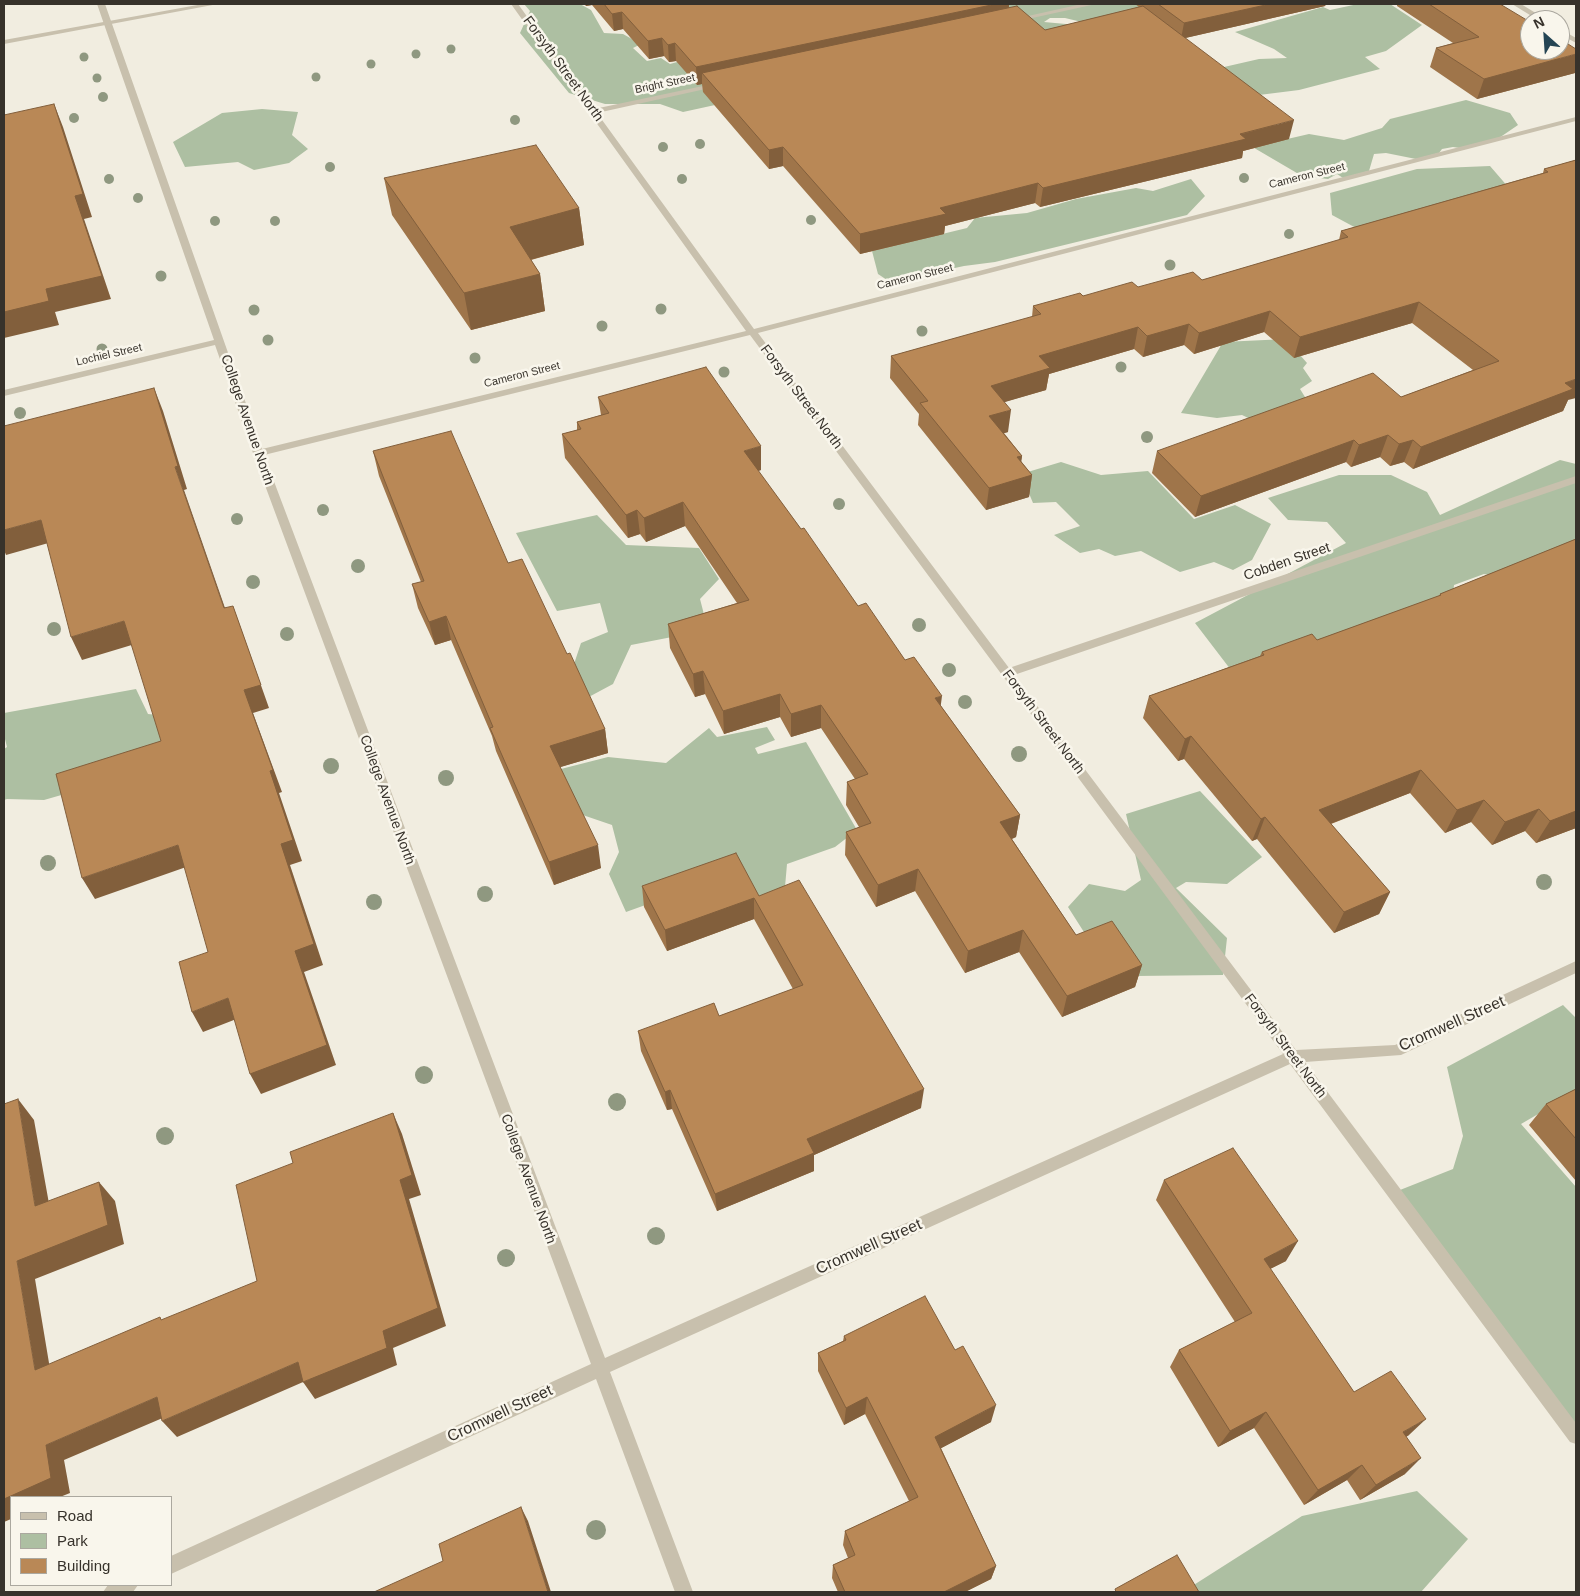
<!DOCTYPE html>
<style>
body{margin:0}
#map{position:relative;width:1580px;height:1596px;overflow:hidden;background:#f1ede0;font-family:Helvetica,sans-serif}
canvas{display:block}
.frame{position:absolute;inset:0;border:5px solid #37322b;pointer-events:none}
.legend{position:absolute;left:10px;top:1496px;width:162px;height:90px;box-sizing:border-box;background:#f9f6ec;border:1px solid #aba89f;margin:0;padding:6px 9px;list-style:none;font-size:15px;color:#37322b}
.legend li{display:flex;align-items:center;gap:10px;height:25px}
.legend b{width:25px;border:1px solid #aba89f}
.north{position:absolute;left:1520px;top:10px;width:50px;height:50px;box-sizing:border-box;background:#f9f6ec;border:1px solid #aba89f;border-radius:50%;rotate:334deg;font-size:14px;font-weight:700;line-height:20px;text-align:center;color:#37322b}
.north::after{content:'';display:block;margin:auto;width:18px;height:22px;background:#254554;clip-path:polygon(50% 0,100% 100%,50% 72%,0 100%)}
</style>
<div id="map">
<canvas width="1580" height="1596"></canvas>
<div class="frame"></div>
<ul class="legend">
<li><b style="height:6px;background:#c8c0ad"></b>Road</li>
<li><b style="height:14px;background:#adbfa2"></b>Park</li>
<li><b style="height:14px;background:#b98856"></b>Building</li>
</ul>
<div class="north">N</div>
</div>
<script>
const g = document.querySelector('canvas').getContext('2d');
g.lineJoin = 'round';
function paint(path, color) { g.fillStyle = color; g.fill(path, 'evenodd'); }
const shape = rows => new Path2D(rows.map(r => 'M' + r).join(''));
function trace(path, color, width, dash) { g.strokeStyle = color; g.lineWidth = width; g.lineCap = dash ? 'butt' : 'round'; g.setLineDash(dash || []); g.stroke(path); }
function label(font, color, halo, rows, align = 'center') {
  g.font = font + ' Helvetica,sans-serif'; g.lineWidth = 5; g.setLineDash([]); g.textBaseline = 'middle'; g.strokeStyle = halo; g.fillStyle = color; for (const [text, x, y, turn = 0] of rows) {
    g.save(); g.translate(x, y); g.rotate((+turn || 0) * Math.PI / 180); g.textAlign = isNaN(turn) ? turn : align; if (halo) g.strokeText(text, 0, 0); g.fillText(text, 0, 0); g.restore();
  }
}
paint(shape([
 [524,4,580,4,591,10,604,33,623,34,641,44,633,48,647,61,661,58,670,64,688,59,770,93,683,112,660,104,605,104,569,93,520,33,530,11],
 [968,4,1181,4,1111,29,1065,18,1050,18,1044,22,1077,25,955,51],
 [1358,4,1390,4,1422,25,1386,51,1365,57,1380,69,1299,90,1251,96,1283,140,1309,134,1344,140,1382,128,1390,119,1466,100,1510,113,1518,125,1499,138,1460,148,1453,147,1442,149,1439,153,1416,159,1386,153,1374,154,1369,171,1343,178,1337,174,1328,179,1302,176,1215,125,1176,78,1259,59,1287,58,1274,49,1235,32,1323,7,1330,10],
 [262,109,298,112,292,135,308,149,289,163,254,170,238,162,185,167,173,142,222,113],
 [1490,166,1509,188,1358,229,1332,215,1330,193,1417,169],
 [1191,179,1205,196,1187,215,995,262,964,266,890,282,878,274,872,251,967,228,975,218,1027,213,1076,199,1136,188,1153,191],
 [1286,339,1307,363,1303,368,1312,381,1300,389,1315,413,1271,429,1242,415,1217,418,1181,413,1223,342],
 [1560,460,1576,464,1576,550,1501,577,1484,574,1454,585,1453,597,1234,674,1195,623,1346,543,1327,522,1288,520,1268,498,1339,475,1391,475,1427,492,1440,515],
 [1061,462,1101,475,1148,471,1194,519,1235,505,1271,524,1252,560,1233,570,1214,562,1180,572,1141,551,1115,556,1099,549,1080,553,1054,535,1080,526,1056,502,1033,503,1021,474],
 [597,515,626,545,699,548,719,579,700,599,708,630,631,645,613,684,585,699,566,688,581,643,608,632,600,603,557,611,516,533],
 [136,689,148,714,176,717,199,751,138,773,44,800,7,799,4,800,4,749,7,747,4,735,4,713],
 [767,727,775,740,755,748,758,754,806,742,857,830,835,847,787,864,785,887,754,902,737,872,626,912,609,874,619,852,612,825,571,811,557,770,608,757,666,763,709,728,717,737],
 [1200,791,1262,857,1227,884,1186,882,1176,888,1227,938,1223,975,1135,976,1089,940,1068,907,1089,884,1125,891,1141,880,1126,814],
 [1563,1005,1576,1018,1576,1092,1521,1124,1576,1187,1576,1425,1400,1190,1453,1169,1463,1136,1447,1067],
 [1417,1491,1468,1539,1421,1592,1191,1592,1189,1588,1302,1516]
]), '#adbfa2');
paint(shape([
 [97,4,105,4,262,449,746,331,511,4,518,4,594,109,722,82,722,86,719,86,597,113,754,329,1576,117,1576,121,758,333,1009,668,1576,476,1576,483,1014,675,1296,1050,1395,1045,1576,961,1576,973,1401,1055,1305,1062,1576,1423,1576,1444,1570,1442,1290,1064,610,1372,693,1592,675,1592,596,1379,171,1574,171,1556,591,1364,253,453,215,345,4,396,4,390,214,340,97,4],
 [750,335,1283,1054,605,1358,264,455,750,335],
 [1082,4,1096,4,1014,22,1010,20,1082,4],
 [108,1585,138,1585,133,1592,103,1592,108,1585]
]), '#c8c0ad');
paint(shape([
 [203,4,218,4,4,44,4,40,203,4],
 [1512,4,1521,4,1547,20,1538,20,1512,4],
 [1560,29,1576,38,1576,43,1560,34,1560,29]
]), '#c8c0ad');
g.fillStyle = '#8f9880';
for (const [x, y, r] of [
 [451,49,4.5],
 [416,54,4.5],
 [84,57,4.5],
 [371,64,4.5],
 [316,77,4.5],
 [97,78,4.5],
 [103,97,5],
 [74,118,5],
 [515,120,5],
 [700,144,5],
 [663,147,5],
 [330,167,5],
 [1244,178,5],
 [109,179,5],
 [682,179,5],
 [138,198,5],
 [811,220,5],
 [215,221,5],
 [275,221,5],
 [1289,234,5],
 [1170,265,5.5],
 [161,276,5.5],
 [661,309,5.5],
 [254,310,5.5],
 [602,326,5.5],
 [922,331,5.5],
 [268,340,5.5],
 [102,349,5.5],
 [475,358,5.5],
 [1121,367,5.5],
 [724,372,5.5],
 [20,413,6],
 [1147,437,6],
 [839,504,6],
 [323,510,6],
 [237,519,6],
 [358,566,7],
 [253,582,7],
 [919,625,7],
 [54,629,7],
 [287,634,7],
 [949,670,7],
 [965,702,7],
 [1019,754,8],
 [331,766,8],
 [446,778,8],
 [48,863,8],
 [1544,882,8],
 [485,894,8],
 [374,902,8],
 [424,1075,9],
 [617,1102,9],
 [165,1136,9],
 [656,1236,9],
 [506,1258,9],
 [596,1530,10]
]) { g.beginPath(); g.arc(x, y, r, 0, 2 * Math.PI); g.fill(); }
paint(shape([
 [584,4,1009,4,1009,8,1045,30,1139,7,1135,4,1326,4,1325,6,1185,38,1289,139,1243,151,1242,158,1040,207,1035,203,945,226,944,234,860,254,783,166,769,169,703,92,702,84,697,85,676,61,669,62,664,56,649,59,623,29,614,31,592,5,586,6],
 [1397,4,1500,4,1575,73,1477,99,1430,67,1436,48,1453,43,1397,6],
 [1576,160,1568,400,1563,411,1413,469,1404,462,1390,466,1380,457,1351,467,1346,462,1195,517,1152,473,1157,451,1401,397,1473,370,1412,323,1294,358,1264,332,1194,354,1184,345,1143,357,1134,349,1049,374,1046,390,1004,402,1008,432,1004,433,1022,456,1021,461,1032,475,1029,497,986,510,918,425,919,414,890,378,891,356,1032,317,1033,306,1083,296,1138,287,1202,280,1339,240,1341,231,1543,173,1544,169],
 [384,178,579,208,584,245,531,260,540,274,545,311,471,330,392,215],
 [598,397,761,470,758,471,858,606,905,660,941,706,1020,815,1016,837,1012,839,1076,935,1142,965,1135,987,1062,1017,1019,952,965,973,915,891,876,907,845,855,846,832,859,827,846,805,847,782,855,779,821,728,791,737,780,717,724,734,705,694,695,697,670,648,668,624,737,603,685,526,646,542,640,534,628,538,565,458,562,434,577,430,577,422,601,415],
 [373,451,508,563,567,654,605,729,608,753,560,767,601,868,554,885,496,751,492,736,451,640,435,645,418,608,412,584,421,582,379,476],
 [1576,539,1576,828,1536,843,1525,831,1492,845,1471,822,1445,833,1410,793,1331,824,1390,892,1379,914,1334,933,1257,839,1252,841,1184,759,1178,761,1143,718,1149,696,1260,656,1262,652,1317,640,1439,596,1440,594],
 [642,886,759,896,921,1108,814,1155,814,1171,717,1211,672,1109,667,1110,641,1051,638,1031,719,1016,793,989,754,919,667,951,644,907],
 [1576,1089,1576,1181,1529,1125,1546,1104],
 [1164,1180,1286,1261,1270,1269,1354,1392,1409,1435,1406,1437,1405,1474,1360,1500,1347,1480,1304,1505,1254,1428,1218,1447,1170,1367,1179,1350,1235,1322,1156,1200],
 [844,1336,991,1422,941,1448,996,1566,991,1579,965,1592,838,1592,832,1578,833,1565,848,1558,843,1545,845,1531,909,1501,865,1414,844,1425,818,1371,818,1353,843,1341]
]), '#9f754a');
paint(shape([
 [586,4,592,4,592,5,586,6],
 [996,4,1009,4,1008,18,702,73,702,84,697,85,696,67],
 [1270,4,1326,4,1325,6,1181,39,1184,23],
 [622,12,623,29,614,31,612,14],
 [662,38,664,56,649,59,648,41],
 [675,43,676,61,669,62,668,45],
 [1576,54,1576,68,1575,73,1477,99,1484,79],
 [54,104,63,127,92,217,84,219,111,299,55,312,59,325,4,338,4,312,46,289,75,196],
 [1294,120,1289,139,1243,151,1242,158,1040,207,1043,188],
 [783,147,783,166,769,169,769,150],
 [1038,183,1035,203,945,226,944,234,860,254,860,234,940,208],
 [579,208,584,245,515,264,510,227],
 [540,274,545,311,471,330,464,293],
 [1419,302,1412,323,1294,358,1300,337],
 [1270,311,1264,332,1194,354,1199,333],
 [1189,324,1184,345,1143,357,1147,336],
 [1138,327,1134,349,1049,374,1046,390,988,407,991,386,1039,356],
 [1576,379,1576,398,1568,400,1563,411,1413,469,1421,447,1565,383],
 [154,388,163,411,187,489,184,490,233,631,224,608,175,467],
 [1011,410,1008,432,987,438,989,416],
 [1388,435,1380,457,1351,467,1359,445],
 [1354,440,1346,462,1195,517,1201,496],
 [1413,440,1404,462,1390,466,1399,444],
 [761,446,761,470,744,475,744,451],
 [1022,456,1019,478,1017,457],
 [1032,475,1029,497,986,510,989,488],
 [683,502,685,526,646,542,644,518],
 [637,510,640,534,628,538,626,515],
 [41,520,52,542,6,555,4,550,4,530],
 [233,606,269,708,253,713,282,792,279,793,302,861,290,865,323,965,304,972,336,1065,261,1094,250,1074,295,951,281,844,244,690],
 [446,616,451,640,435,645,429,622],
 [124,621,135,644,82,660,71,637],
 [703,671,705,694,695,697,693,674],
 [780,694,780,717,724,734,723,711],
 [942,696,939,719,935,698],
 [821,705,821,728,791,737,791,714],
 [605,729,608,753,554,769,550,746],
 [1191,736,1184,759,1178,761,1185,739],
 [1421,770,1410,793,1309,832,1319,810],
 [1484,800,1471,822,1445,833,1457,810],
 [1539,809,1525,831,1492,845,1505,822],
 [1576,811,1576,828,1536,843,1550,821],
 [1020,815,1016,837,996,845,1000,822],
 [1265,817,1257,839,1252,841,1261,819],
 [178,845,189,866,95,899,82,878],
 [598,845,601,868,554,885,549,862],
 [918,869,915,891,876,907,878,885],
 [1390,892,1379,914,1334,933,1344,912],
 [754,898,754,919,667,951,665,930],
 [1023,930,1019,952,965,973,968,951],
 [1142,965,1135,987,1062,1017,1067,996],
 [228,998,239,1018,203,1032,192,1012],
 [924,1089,921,1108,814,1155,814,1171,717,1211,715,1194,807,1139],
 [670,1090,672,1109,667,1110,665,1092],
 [18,1099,34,1120,53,1226,35,1206],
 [393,1113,402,1134,421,1195,409,1199,446,1326,393,1348,397,1365,315,1399,303,1382,383,1331],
 [99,1182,115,1201,124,1244,35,1279,53,1387,35,1370,17,1261],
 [1298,1241,1286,1261,1252,1278,1264,1259],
 [298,1362,310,1379,177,1437,162,1421],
 [157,1397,172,1414,64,1460,70,1493,60,1497,11,1497,11,1519,4,1522,4,1499,46,1445],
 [867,1397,865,1414,844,1425,846,1408],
 [996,1405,991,1422,932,1453,935,1437],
 [1266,1412,1254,1428,1218,1447,1230,1431],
 [1426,1419,1409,1435,1387,1448,1403,1432],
 [1421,1458,1405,1474,1360,1500,1376,1485],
 [1362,1465,1347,1480,1304,1505,1318,1490],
 [521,1507,528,1521,551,1592,548,1592],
 [996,1566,991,1579,965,1592,944,1592]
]), '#825f3c');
const building = shape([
 [604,4,996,4,696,67,675,43,668,45,662,38,648,41,622,12,612,14,604,4],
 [1158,4,1270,4,1184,23,1158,4],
 [1429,4,1500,4,1530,22,1530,50,1560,50,1560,39,1576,49,1576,54,1484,79,1436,48,1479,37,1429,4],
 [1017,6,1045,30,1143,6,1294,120,1240,134,1246,139,1043,188,1038,183,940,208,946,214,860,234,783,147,769,150,702,73,1017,6],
 [54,104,83,194,75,196,102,276,46,289,49,301,4,312,4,115,54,104],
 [536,145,579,208,510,227,540,274,464,293,384,178,536,145],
 [1576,160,1576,379,1565,383,1573,389,1421,447,1413,440,1399,444,1388,435,1359,445,1354,440,1201,496,1157,451,1373,373,1401,397,1499,361,1419,302,1300,337,1270,311,1199,333,1189,324,1147,336,1138,327,1039,356,1050,368,991,386,1011,410,989,416,1022,456,1017,457,1032,475,989,488,920,403,928,401,891,356,1041,314,1033,306,1080,293,1083,296,1132,282,1138,287,1193,272,1202,280,1348,237,1341,231,1548,172,1544,169,1576,160],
 [706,367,761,446,744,451,801,529,804,528,858,606,866,603,905,660,914,657,942,696,935,698,1020,815,1000,822,1076,935,1112,921,1142,965,1067,996,1023,930,968,951,918,869,878,885,846,832,871,823,847,782,868,774,821,705,791,714,780,694,723,711,703,671,693,674,668,624,749,600,683,502,644,518,637,510,626,515,562,434,581,429,577,422,609,413,598,397,706,367],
 [154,388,178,466,175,467,224,608,233,606,261,685,244,690,273,770,270,771,293,840,281,844,314,944,295,951,327,1045,250,1074,228,998,192,1012,179,962,208,952,178,845,82,878,56,774,161,741,124,621,71,637,41,520,4,530,4,426,154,388],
 [451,431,508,563,522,559,567,654,570,653,605,729,550,746,598,845,549,862,490,728,493,727,446,616,429,622,412,584,424,581,373,451,451,431],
 [1576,539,1576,811,1550,821,1539,809,1505,822,1484,800,1457,810,1421,770,1319,810,1390,892,1344,912,1265,817,1261,819,1191,736,1185,739,1149,696,1264,655,1262,652,1312,634,1317,640,1441,595,1440,594,1576,539],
 [736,853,759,896,799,880,924,1089,807,1139,814,1153,715,1194,670,1090,665,1092,638,1031,714,1003,719,1016,803,985,754,898,665,930,642,886,736,853],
 [1576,1089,1576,1139,1546,1104,1576,1089],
 [18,1099,35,1206,99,1182,108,1225,17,1261,35,1370,160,1317,161,1320,257,1281,236,1185,293,1163,290,1152,393,1113,412,1175,400,1180,438,1308,383,1331,387,1348,303,1382,298,1362,162,1421,157,1397,46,1445,51,1478,4,1499,4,1104,18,1099],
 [1233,1148,1298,1241,1264,1259,1354,1392,1391,1371,1426,1419,1403,1432,1421,1458,1376,1485,1362,1465,1318,1490,1266,1412,1230,1431,1179,1350,1252,1313,1164,1180,1233,1148],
 [925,1296,955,1350,963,1346,996,1405,935,1437,996,1566,944,1592,845,1592,833,1565,855,1555,845,1531,918,1497,867,1397,846,1408,818,1353,846,1340,844,1336,925,1296],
 [521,1507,548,1592,374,1592,443,1561,439,1544,521,1507],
 [1177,1555,1199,1592,1116,1592,1115,1589,1177,1555]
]);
paint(building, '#b98856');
trace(building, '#825f3c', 1);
label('11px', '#37322b', '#f9f6ec', [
 ["Bright Street",665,84,-12],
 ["Cameron Street",1307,176,-14],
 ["Cameron Street",915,277,-14],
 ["Lochiel Street",109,355,-13],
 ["Cameron Street",522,375,-14]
]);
label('14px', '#37322b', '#f9f6ec', [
 ["Forsyth Street North",563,69,54],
 ["Forsyth Street North",801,397,53],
 ["College Avenue North",247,420,71],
 ["Cobden Street",1287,562,-19],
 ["Forsyth Street North",1043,722,53],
 ["College Avenue North",387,800,70],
 ["Forsyth Street North",1285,1046,53],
 ["College Avenue North",528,1179,70]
]);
label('16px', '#37322b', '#f9f6ec', [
 ["Cromwell Street",1452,1024,-24],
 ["Cromwell Street",869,1247,-24],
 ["Cromwell Street",500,1414,-25]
]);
</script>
